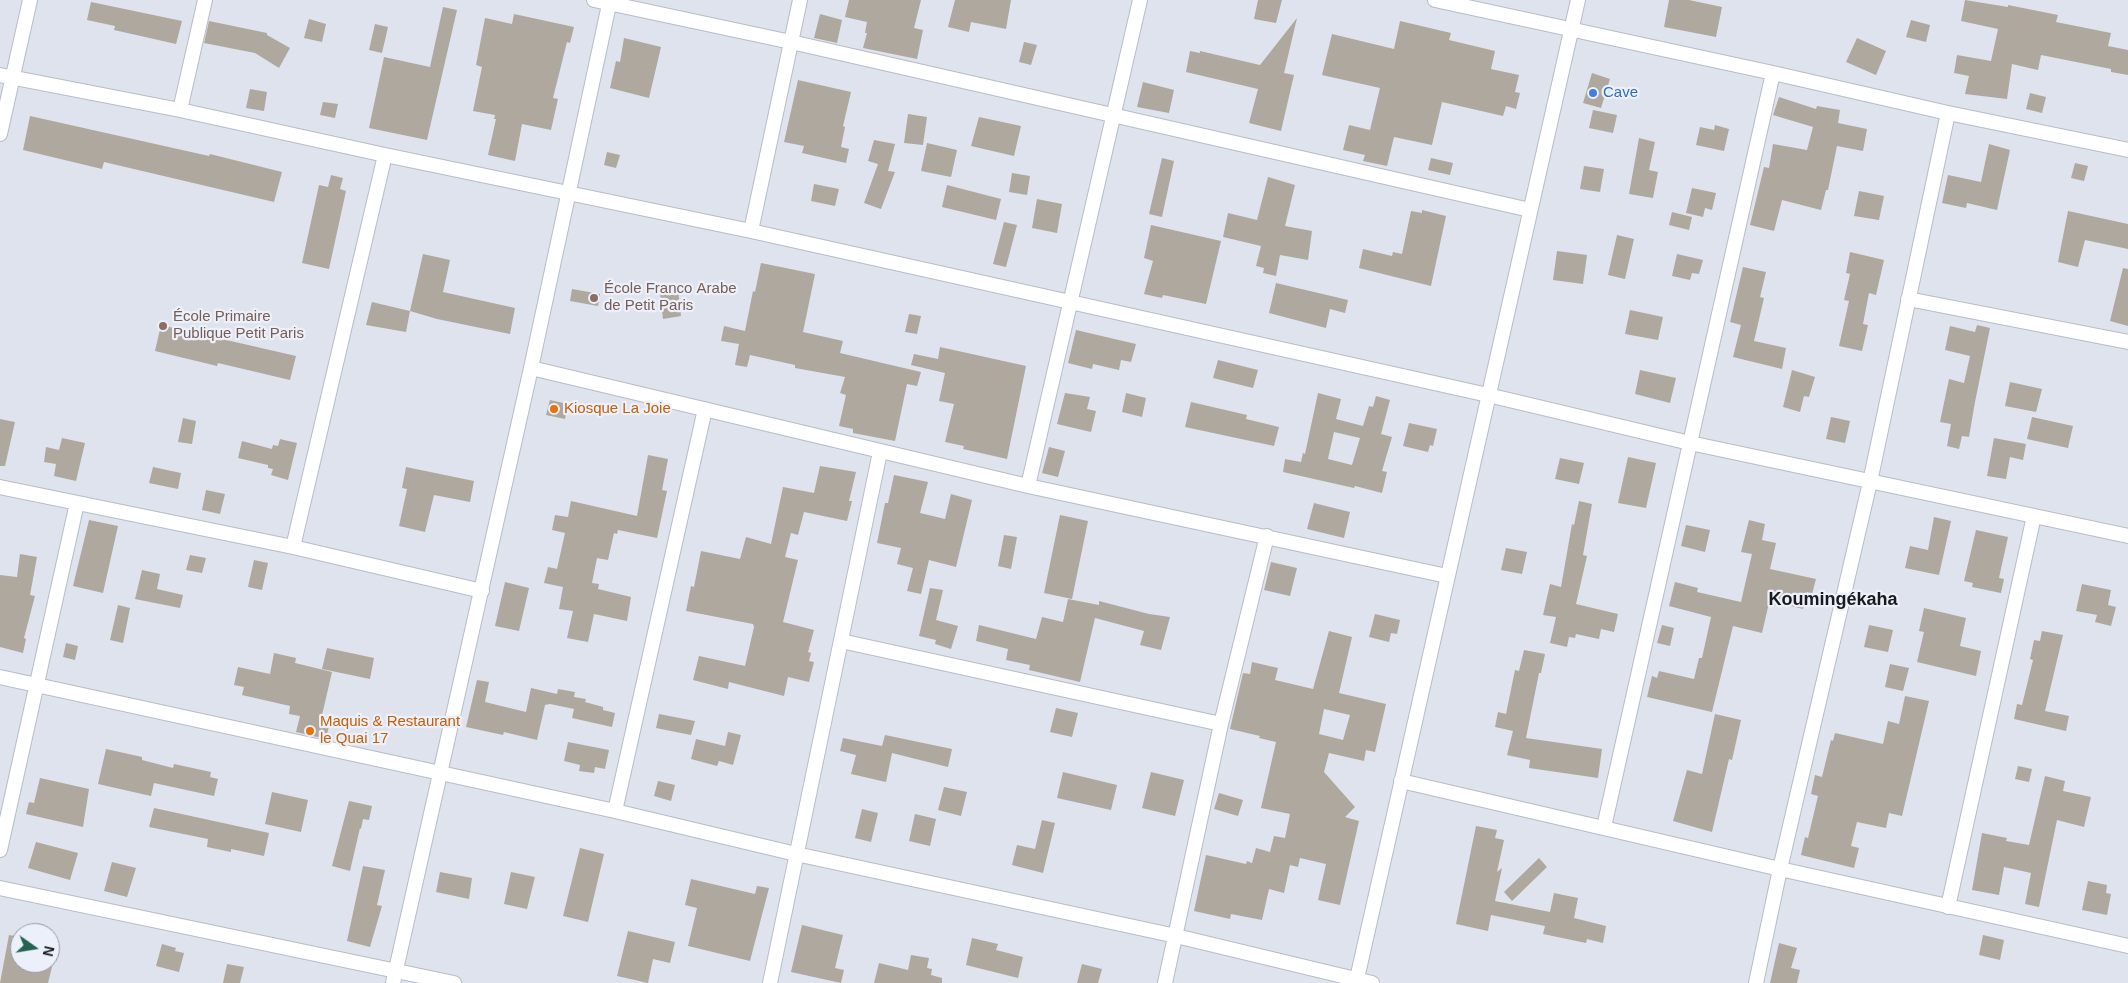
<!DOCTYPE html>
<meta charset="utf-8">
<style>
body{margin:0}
#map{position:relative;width:2128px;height:983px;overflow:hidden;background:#dfe3ee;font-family:Arial,sans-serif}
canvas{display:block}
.north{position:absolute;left:10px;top:923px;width:50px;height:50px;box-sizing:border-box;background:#ecf0fb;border:1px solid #989aa3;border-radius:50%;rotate:103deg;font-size:14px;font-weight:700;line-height:20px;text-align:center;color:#191a1e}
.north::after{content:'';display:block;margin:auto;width:18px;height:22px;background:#236351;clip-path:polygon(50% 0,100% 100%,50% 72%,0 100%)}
</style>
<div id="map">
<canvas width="2128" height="983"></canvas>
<div class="north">N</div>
</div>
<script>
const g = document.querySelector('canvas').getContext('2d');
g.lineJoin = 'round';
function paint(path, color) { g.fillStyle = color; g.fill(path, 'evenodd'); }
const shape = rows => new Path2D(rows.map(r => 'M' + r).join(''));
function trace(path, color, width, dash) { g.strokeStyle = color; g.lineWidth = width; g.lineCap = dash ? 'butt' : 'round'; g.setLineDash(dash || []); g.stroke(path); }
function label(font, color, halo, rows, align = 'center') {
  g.font = font + ' Arial,sans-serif'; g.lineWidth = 4.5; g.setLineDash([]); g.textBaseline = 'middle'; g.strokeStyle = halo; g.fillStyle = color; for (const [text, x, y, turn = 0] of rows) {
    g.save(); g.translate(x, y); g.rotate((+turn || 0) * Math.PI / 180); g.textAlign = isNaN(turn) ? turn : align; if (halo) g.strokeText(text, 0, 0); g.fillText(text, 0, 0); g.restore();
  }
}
paint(shape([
 [849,0,921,0,914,28,923,30,917,59,863,48,867,33,865,33,867,22,845,17],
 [955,0,1011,0,1006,29,971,22,969,32,948,27],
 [1258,0,1282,0,1276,23,1254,19],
 [1669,0,1689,0,1722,7,1716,37,1664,27],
 [1965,0,2008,7,2008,5,2058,15,2056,22,2111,33,2108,46,2128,50,2128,75,2111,72,2111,69,2041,55,2038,70,2012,64,2007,99,1965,94,1969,76,1954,73,1957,55,1991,61,1998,29,1961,21],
 [91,2,182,21,176,44,114,30,115,26,87,20],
 [443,7,457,10,427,140,369,128,384,57,430,67],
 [514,14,574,27,570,43,567,42,553,98,558,99,551,130,522,124,515,161,488,155,496,119,494,119,495,115,473,111,482,67,476,65,485,18,512,24],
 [820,14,842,20,837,43,814,38],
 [1297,18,1284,73,1294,75,1281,131,1249,123,1258,89,1186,72,1190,51,1200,53,1200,51,1260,65],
 [309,19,326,24,322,42,304,38],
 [1911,20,1930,25,1926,42,1906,37],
 [209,21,267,33,267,35,290,48,279,68,255,53,204,43],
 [1400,21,1451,33,1449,40,1495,51,1491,69,1519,75,1515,92,1520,93,1516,109,1506,106,1503,116,1442,102,1432,145,1394,137,1387,166,1363,161,1365,155,1343,150,1349,125,1370,130,1380,88,1322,75,1332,34,1394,49],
 [375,24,388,27,382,53,369,50],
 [624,38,661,47,649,98,610,88,616,61,620,62],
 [1857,38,1886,51,1876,75,1846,62],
 [1024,42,1037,45,1031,65,1019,62],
 [1592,73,1610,79,1601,108,1583,103],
 [798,80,851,92,843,126,845,127,841,147,849,149,846,163,802,153,804,146,784,142],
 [1143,82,1174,90,1169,113,1137,107],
 [250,89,267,92,264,111,246,108],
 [2030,93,2046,97,2042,113,2026,109],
 [1779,97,1816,109,1817,106,1840,110,1838,123,1867,129,1863,151,1837,146,1828,190,1826,190,1821,210,1782,200,1774,231,1750,225,1764,167,1769,168,1773,144,1807,150,1813,127,1773,115],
 [323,102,338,104,335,118,320,115],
 [1593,110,1617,115,1613,133,1589,128],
 [908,114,927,117,923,145,904,143],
 [30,116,209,156,210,154,282,172,274,202,104,162,102,169,23,150],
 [979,117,1021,126,1014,156,971,146],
 [1715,125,1729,129,1724,151,1696,145,1700,127,1714,130],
 [1639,138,1655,142,1649,170,1658,172,1653,198,1629,194],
 [874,140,895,144,888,171,895,172,881,209,864,203,878,164,868,161],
 [927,143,957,150,951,177,921,171],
 [1989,144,2010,150,1997,210,1967,203,1966,208,1942,203,1948,175,1981,182],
 [607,152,620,155,616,168,604,165],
 [1162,158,1174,161,1162,217,1149,214],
 [1431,158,1453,163,1450,175,1428,170],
 [2075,163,2088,166,2084,181,2071,178],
 [1584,166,1604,169,1600,192,1580,189],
 [1012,173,1030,176,1027,195,1009,192],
 [331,175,343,178,340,189,346,191,329,269,302,263,319,185,328,187],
 [1268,177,1295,185,1285,226,1312,231,1308,260,1280,255,1276,276,1263,273,1264,268,1256,266,1261,246,1223,237,1228,213,1257,220],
 [814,184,839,189,835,206,811,201],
 [947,185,1001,199,996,220,942,207],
 [1692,188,1716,193,1712,210,1705,208,1703,217,1686,213],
 [1859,191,1884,196,1879,220,1854,216],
 [1037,199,1062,204,1057,233,1032,228],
 [1422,210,1446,216,1431,286,1359,268,1363,249,1392,256,1393,252,1402,254,1411,211,1422,213],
 [2068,211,2128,224,2128,249,2085,240,2078,267,2058,262],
 [1672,212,1692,217,1689,230,1669,225],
 [1004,222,1017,225,1006,267,993,264],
 [1151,225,1221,241,1206,304,1163,295,1162,298,1144,294,1153,261,1144,258],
 [1617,235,1634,239,1625,279,1608,275],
 [1557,251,1587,255,1583,284,1553,280],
 [1850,252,1884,260,1876,295,1869,293,1863,324,1868,325,1862,351,1839,346,1849,301,1844,300,1850,274,1846,273],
 [423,254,450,260,443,292,515,308,510,334,437,319,410,311],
 [1677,254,1703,260,1699,274,1692,273,1690,280,1672,276],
 [761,263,815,274,803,332,843,341,840,353,921,372,917,386,907,384,895,441,853,433,853,429,839,426,846,395,840,393,845,377,795,368,795,365,750,355,747,367,735,365,739,344,721,341,724,326,745,331,753,291,755,292],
 [1743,267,1766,272,1760,297,1764,298,1754,341,1786,348,1782,369,1733,357,1741,325,1730,322],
 [2123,268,2128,269,2128,326,2110,321],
 [1276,283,1348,300,1345,313,1330,309,1326,328,1269,313],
 [572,289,600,294,598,306,570,301],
 [678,290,681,316,663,319,660,293],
 [372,302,410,311,406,332,366,325],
 [1630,310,1663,317,1658,340,1625,334],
 [909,314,921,316,917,334,905,332],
 [161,325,296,356,290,380,218,363,217,366,155,351],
 [1977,325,1990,328,1975,402,1969,437,1962,436,1959,449,1947,446,1951,424,1940,422,1949,379,1964,383,1970,356,1945,350,1950,326,1975,332],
 [1076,330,1136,344,1131,362,1121,360,1119,370,1093,364,1092,369,1068,363],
 [940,347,1026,366,1007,459,963,449,964,446,945,442,954,404,939,401,945,373,911,365,914,354,938,359],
 [1218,360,1258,370,1253,388,1213,378],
 [1640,370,1676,378,1670,403,1635,394],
 [1792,370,1815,377,1809,397,1804,396,1800,412,1783,407],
 [2010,382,2042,389,2036,412,2005,406],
 [1065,393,1090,397,1087,409,1096,411,1091,432,1057,424],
 [1126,393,1146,398,1142,417,1122,412],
 [1318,393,1341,399,1336,419,1363,426,1369,406,1373,407,1376,396,1390,400,1381,434,1392,437,1382,471,1387,472,1382,493,1355,486,1354,488,1283,472,1285,459,1301,462,1303,453,1305,454],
 [1334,432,1360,438,1352,465,1328,459],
 [550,400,568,404,565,419,546,415],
 [1191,402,1247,415,1246,419,1279,427,1274,446,1185,427],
 [1831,417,1850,421,1845,443,1826,439],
 [2032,417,2073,426,2068,448,2027,439],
 [183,418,196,421,192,444,178,442],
 [0,419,15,422,5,466,0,466],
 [1409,423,1437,429,1433,446,1430,445,1428,452,1403,446],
 [62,438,85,443,76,481,54,476,56,464,44,462,46,447,59,450],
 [1994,438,2026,444,2023,460,2010,457,2006,479,1987,476],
 [280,439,297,443,288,480,271,475,273,469,268,468,268,465,238,458,242,441,272,449,273,445,278,446],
 [1049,447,1065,451,1058,477,1042,473],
 [648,455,668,459,662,490,667,491,657,538,618,530,617,534,614,533,608,560,597,558,592,583,599,584,598,589,631,597,627,621,594,614,588,642,567,638,573,611,559,609,563,587,544,583,548,567,557,569,565,533,552,530,555,515,568,517,571,501,637,516],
 [1628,457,1656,463,1646,508,1618,503],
 [1560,458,1584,463,1579,484,1555,479],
 [820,466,856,472,849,501,852,501,847,521,804,512,798,535,791,533,785,557,798,560,783,622,814,630,808,652,811,653,809,661,814,662,809,682,788,677,784,696,729,682,728,689,693,680,699,656,745,666,754,627,753,624,686,611,691,586,694,587,701,551,740,559,746,537,771,544,783,487,814,493],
 [153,467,181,473,178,489,149,483],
 [406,467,474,481,470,502,434,495,425,532,399,526,407,489,402,488],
 [894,475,928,482,920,513,945,519,951,494,972,500,956,567,929,560,921,594,907,591,913,568,897,564,901,548,877,543,885,503,888,503],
 [206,490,225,494,220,514,202,510],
 [1579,501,1592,504,1583,555,1587,556,1576,604,1618,614,1614,632,1601,629,1599,639,1576,634,1575,638,1569,637,1567,647,1550,643,1556,617,1543,615,1550,584,1561,587,1572,524,1574,525],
 [1314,503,1350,512,1344,538,1307,529],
 [1060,515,1088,521,1072,599,1044,593],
 [1934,517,1951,521,1939,575,1905,568,1910,546,1928,550],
 [89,520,118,526,103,593,73,586],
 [1749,520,1765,524,1762,540,1776,543,1770,569,1816,579,1812,594,1807,592,1803,609,1778,603,1778,606,1769,603,1762,633,1733,626,1712,712,1647,697,1652,676,1657,678,1659,671,1694,679,1699,658,1702,658,1711,617,1669,606,1675,582,1698,588,1697,592,1741,602,1752,554,1741,552],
 [1686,525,1710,530,1705,552,1681,546],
 [1976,530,2008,537,1999,578,2004,579,2001,593,1972,587,1973,583,1964,581],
 [1004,535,1017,537,1011,569,998,566],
 [1506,548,1527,552,1522,574,1501,570],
 [20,554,37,557,30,595,35,596,24,638,26,639,23,653,0,647,0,575,17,577],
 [190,555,206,558,202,573,186,570],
 [254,560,268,563,262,590,248,587],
 [1271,562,1297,568,1290,596,1264,590],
 [142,570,160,574,157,589,183,595,180,608,135,599],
 [505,582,529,588,519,631,495,626],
 [2082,584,2111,590,2108,605,2116,607,2111,626,2095,622,2097,615,2076,611],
 [930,588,943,590,936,620,958,626,951,649,935,644,936,640,919,636],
 [1068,599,1099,605,1099,601,1149,614,1170,617,1161,650,1140,645,1144,631,1095,618,1080,682,1029,670,1030,665,1006,660,1008,649,976,641,979,625,1036,639,1042,617,1063,622],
 [118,605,130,608,123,643,110,640],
 [1924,608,1966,618,1960,646,1981,651,1976,676,1917,662,1924,632,1919,631],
 [1375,614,1400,620,1397,634,1391,633,1389,642,1369,637],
 [1662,625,1674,628,1670,646,1657,643],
 [1869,625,1893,630,1888,652,1864,647],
 [1329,631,1352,637,1339,693,1386,704,1375,752,1366,750,1364,761,1329,753,1324,772,1355,807,1345,817,1359,821,1340,905,1318,900,1326,864,1300,858,1298,867,1290,865,1284,893,1269,889,1262,920,1231,914,1230,919,1194,911,1206,855,1246,864,1247,861,1252,863,1256,848,1270,852,1274,836,1285,838,1290,814,1261,808,1276,742,1259,738,1260,736,1230,729,1243,673,1250,674,1252,662,1278,668,1275,680,1313,689],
 [1324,709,1350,715,1343,740,1319,734],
 [2042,631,2063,635,2045,711,2069,716,2066,731,2014,719,2017,704,2022,705,2033,660,2030,659,2034,640,2040,641],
 [66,643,78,646,75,660,63,657],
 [327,648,374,658,370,679,322,669],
 [1524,650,1545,654,1541,673,1539,673,1526,738,1602,749,1598,778,1529,768,1530,760,1507,755,1513,731,1495,727,1498,712,1506,714,1515,670,1519,671],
 [274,653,296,658,295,663,332,672,320,724,329,726,326,739,296,732,300,716,289,714,290,706,242,695,244,687,234,685,238,667,270,674],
 [1890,664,1909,668,1903,691,1885,687],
 [477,680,489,682,485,702,526,712,531,688,557,694,558,689,575,692,574,697,586,699,585,702,603,707,603,710,615,713,612,727,572,718,574,709,550,704,545,705,537,740,504,732,503,735,466,727],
 [1905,696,1929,701,1902,816,1889,813,1886,828,1857,822,1851,846,1859,848,1854,868,1801,855,1805,837,1808,838,1818,796,1811,794,1815,775,1822,777,1831,740,1833,741,1835,733,1883,744,1888,721,1899,724],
 [1056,708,1078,713,1072,737,1050,732],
 [659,714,695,721,691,735,656,728],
 [1715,714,1741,720,1732,760,1729,759,1712,832,1673,821,1687,770,1702,774],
 [728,732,741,735,733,765,719,761,717,766,691,759,696,739,725,746],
 [885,735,952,749,948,767,892,753,886,782,851,774,856,755,840,751,843,738,882,746],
 [568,742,609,750,605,769,595,767,594,773,579,771,580,765,564,761],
 [106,749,142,757,142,760,173,768,174,764,211,772,210,777,218,779,214,796,154,783,151,796,98,784],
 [2018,766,2032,769,2029,782,2015,779],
 [1063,772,1117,785,1111,810,1057,798],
 [1151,772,1184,780,1175,816,1142,808],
 [2045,776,2065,781,2063,791,2091,797,2084,827,2057,820,2039,907,2025,904,2031,873,2004,867,1999,895,1972,890,1982,833,2007,838,2006,841,2029,845],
 [40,778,89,789,83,827,26,814,29,802,34,803],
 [658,781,675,785,671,801,654,796],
 [944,787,967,792,961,816,938,810],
 [272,792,308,800,301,832,265,824],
 [1219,793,1243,800,1238,816,1214,809],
 [349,801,372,806,369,820,363,819,361,829,360,828,350,871,332,866],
 [154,808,269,833,264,856,231,849,231,852,207,847,208,839,149,827],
 [862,809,878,813,871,842,855,838],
 [915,814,936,819,930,846,909,841],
 [1042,820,1055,823,1043,873,1012,865,1017,845,1035,849],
 [1476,826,1497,830,1495,838,1504,840,1497,872,1502,868,1495,901,1550,912,1554,893,1578,898,1574,918,1606,926,1603,943,1587,939,1586,943,1543,934,1545,926,1491,915,1488,931,1456,924],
 [36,842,78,853,70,880,28,868],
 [580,848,604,854,588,922,563,916],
 [1539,858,1547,867,1512,901,1504,892],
 [112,862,136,868,127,897,104,891],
 [363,866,385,870,377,905,382,906,370,947,347,941],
 [440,872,472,878,469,899,436,892],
 [511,872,535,877,527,909,504,904],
 [691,879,755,894,757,886,769,888,750,961,688,946,697,908,685,905],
 [2088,881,2107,885,2106,893,2111,894,2107,915,2082,910],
 [802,925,843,935,835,968,844,970,841,983,791,972],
 [628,931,675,942,670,963,653,959,648,983,617,976],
 [9,935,20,937,20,963,53,963,48,983,0,983],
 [1983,935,2004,940,2000,960,1979,955],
 [972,938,998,944,996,950,1023,957,1018,978,966,965],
 [1779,943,1797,948,1791,968,1800,970,1797,983,1770,983],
 [162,944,176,948,175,951,184,953,179,972,156,966],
 [911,955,929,958,927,968,932,969,931,975,942,978,942,983,874,983,879,963,908,970],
 [227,964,244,967,240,983,223,983],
 [1082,964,1102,969,1098,983,1077,983]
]), '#afa89f');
const minor = shape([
 [594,0,791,42,1530,210],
 [1435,0,1773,73,1948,113,2128,150],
 [0,75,180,110,385,155,751,231,1488,395,1690,443,2128,536],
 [180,110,205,0],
 [0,134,30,0],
 [751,231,800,0],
 [1908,299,2128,342],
 [531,368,1028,486,1447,576],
 [1028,486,1140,0],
 [0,487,293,547,482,591],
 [293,547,385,155],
 [841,641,1221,724],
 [0,677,615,811,796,854,1176,936,1372,983],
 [1401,781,1780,869,2128,946],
 [615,811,705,409],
 [1604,827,1773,73],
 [0,850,77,503],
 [0,888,454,983],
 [1948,907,2034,516],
 [393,983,531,368,610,0],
 [770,983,880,452],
 [1165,983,1221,724,1267,536],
 [1356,983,1578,0],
 [1756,983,1780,869,1870,482,1948,113]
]);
trace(minor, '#b8bcc6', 16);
trace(minor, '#fff', 14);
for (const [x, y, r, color] of [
 [1593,93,5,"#3f7fe0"],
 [594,298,5,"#8d6e63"],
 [163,326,5,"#8d6e63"],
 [554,409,5,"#e8710a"],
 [310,731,5,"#e8710a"]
]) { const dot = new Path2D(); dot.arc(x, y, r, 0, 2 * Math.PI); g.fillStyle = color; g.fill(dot); trace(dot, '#ecf0fb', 2); }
label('15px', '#366cbe', '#ecf0fb', [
 ["Cave",1603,93]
], 'left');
label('15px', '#785e54', '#ecf0fb', [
 ["École Franco Arabe",604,289],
 ["de Petit Paris",604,306],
 ["École Primaire",173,317],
 ["Publique Petit Paris",173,334]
], 'left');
label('15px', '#c56008', '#ecf0fb', [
 ["Kiosque La Joie",564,409],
 ["Maquis & Restaurant",320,722],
 ["le Quai 17",320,739]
], 'left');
label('bold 18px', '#191a1e', '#ecf0fb', [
 ["Koumingékaha",1833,600]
]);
</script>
